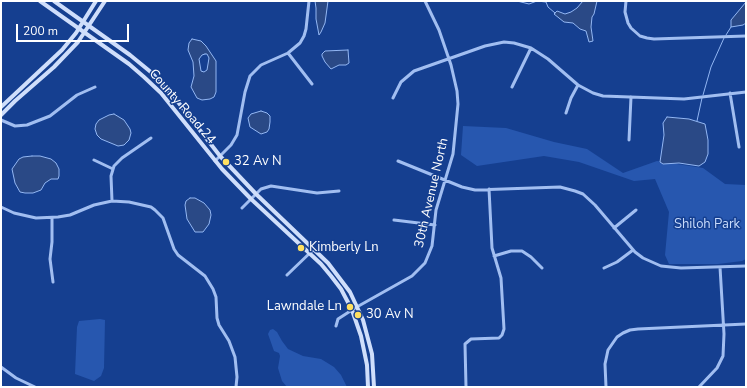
<!DOCTYPE html>
<style>
body{margin:0}
#map{position:relative;width:747px;height:388px;overflow:hidden;background:#153f90;font-family:"Nunito Sans",sans-serif}
canvas{display:block}
.frame{position:absolute;inset:0;border:2px solid #fff;pointer-events:none}
.scale{position:absolute;left:16px;top:24px;width:113px;height:18px;box-sizing:border-box;border:2px solid #fff;border-top:0;padding-left:5px;font-size:12px;line-height:14px;white-space:nowrap;color:#fff;-webkit-text-stroke:3px #153f90;paint-order:stroke}
</style>
<div id="map">
<canvas width="747" height="388"></canvas>
<div class="frame"></div>
<div class="scale">200 m</div>
</div>
<script>
const g = document.querySelector('canvas').getContext('2d');
g.lineJoin = 'round';
function paint(path, color) { g.fillStyle = color; g.fill(path, 'evenodd'); }
const shape = rows => new Path2D(rows.map(r => 'M' + r).join(''));
function trace(path, color, width, dash) { g.strokeStyle = color; g.lineWidth = width; g.lineCap = dash ? 'butt' : 'round'; g.setLineDash(dash || []); g.stroke(path); }
function label(font, color, halo, rows, align = 'center') {
  g.font = font + ' "Nunito Sans",sans-serif'; g.lineWidth = 3; g.setLineDash([]); g.textBaseline = 'middle'; g.strokeStyle = halo; g.fillStyle = color; for (const [text, x, y, turn = 0] of rows) {
    g.save(); g.translate(x, y); g.rotate((+turn || 0) * Math.PI / 180); g.textAlign = isNaN(turn) ? turn : align; if (halo) g.strokeText(text, 0, 0); g.fillText(text, 0, 0); g.restore();
  }
}
paint(shape([
 [463,126,506,128,554,142,587,149,623,173,657,161,703,168,725,184,746,185,746,259,742,261,718,264,669,264,665,255,669,212,655,179,634,181,579,162,544,156,477,166,461,155],
 [100,319,105,320,104,368,101,376,94,381,75,374,77,327,79,321],
 [273,329,277,332,282,341,288,349,303,356,321,359,334,367,341,375,347,387,287,387,282,381,278,368,280,356,279,353,274,351,268,334,270,330]
]), '#2757af');
const water = shape([
 [315,1,328,1,325,23,321,32,319,35,316,19,316,8,315,1],
 [583,1,597,1,594,14,592,17,591,27,593,41,589,42,586,31,580,29,573,23,564,22,554,14,557,11,565,14,571,12,577,8,583,1],
 [746,2,746,23,743,25,731,27,731,20,746,2],
 [192,39,201,41,206,46,216,61,216,92,214,97,210,99,202,100,197,98,191,87,194,76,193,62,188,50,189,43,192,39],
 [205,54,207,54,209,58,207,70,204,72,201,71,199,59,202,55,205,54],
 [348,50,349,63,346,65,339,65,331,69,325,62,322,56,322,54,325,51,348,50],
 [261,111,267,113,270,116,270,122,269,129,267,132,261,134,250,127,248,118,251,114,261,111],
 [114,114,124,120,130,129,131,133,129,140,124,145,118,146,101,139,97,135,95,129,96,124,99,120,109,115,114,114],
 [667,117,689,119,705,124,708,140,708,154,705,162,699,166,679,163,663,164,660,162,664,135,663,123,667,117],
 [32,156,40,156,51,159,56,163,59,169,59,176,58,179,51,179,45,183,41,190,33,193,25,193,20,192,15,183,12,169,19,159,23,157,32,156],
 [190,198,195,198,204,203,210,210,211,215,209,224,203,232,195,232,187,219,185,205,186,201,190,198]
]);
paint(water, '#2a4986');
trace(water, '#93b7f3', 1);
trace(shape([
 [517,1,529,4,537,1,546,2,548,7,555,13],
 [726,35,731,27],
 [703,95,711,67,724,38],
 [697,121,702,98]
]), '#93b7f3', 1);
trace(shape([
 [626,1,625,12,628,23,631,28,640,36,647,38,654,39,746,36],
 [288,53,312,84],
 [512,87,531,48],
 [730,93,739,147],
 [393,98,401,82,414,71,485,46,504,42,514,43,531,48,548,59,578,85,593,93,603,96,684,99,746,92],
 [566,113,571,98,578,85],
 [1,120,15,126,27,125,50,116,77,95,95,87],
 [629,140,631,97],
 [94,160,113,169],
 [215,161,231,145,237,135,245,92,250,76,261,65,288,53,300,43,304,36,306,29,309,1],
 [398,161,462,187,475,190,560,187,575,191,583,194,595,205,635,252,643,258,661,266,681,268,746,266],
 [112,201,111,176,114,166,122,158,151,138],
 [1,207,14,213,36,218,58,217,70,215,94,205,112,201,129,202,151,207,155,210,163,218,174,249,178,255,205,276,213,289,216,297,217,318,219,325,229,341,235,357,237,377,236,387],
 [242,208,261,189,271,186,317,193,339,191],
 [52,218,52,242,50,259,53,282],
 [394,220,435,225],
 [614,228,636,210],
 [494,256,511,251,522,251,531,257,542,268],
 [604,268,617,262,633,250],
 [287,275,314,249],
 [336,326,338,319,355,308,412,276,425,263,432,246,436,210,453,154,458,104,457,91,451,65,439,30,425,1],
 [1,367,16,378,35,387],
 [466,387,465,344,471,339,499,338,502,335,504,329,501,278,492,248,489,189],
 [606,387,605,364,608,350,617,337,623,333,630,330,638,329,746,324],
 [699,387,717,368,723,356,724,334,720,267]
]), '#a1bef1', 3);
trace(shape([
 [40,1,129,64,144,77,161,93,222,169,251,199,321,264,331,276,341,289,352,310,361,336,367,365,368,387],
 [54,1,130,55,152,73,178,102,220,156,256,194,328,263,350,292,363,320,372,354,374,387],
 [1,107,62,50,76,33,96,1],
 [1,115,15,101,54,67,78,42,105,1]
]), '#cfdefb', 4);
for (const [x, y, r, color] of [
 [226,162,4,"#ffe061"],
 [301,248,4,"#ffe061"],
 [350,307,4,"#ffe061"],
 [358,315,4,"#ffe061"]
]) { const dot = new Path2D(); dot.arc(x, y, r, 0, 2 * Math.PI); g.fillStyle = color; g.fill(dot); trace(dot, '#153f90', 1.5); }
label('13px', '#fff', '#153f90', [
 ["County Road 24",182,107,49],
 ["30th Avenue North",432,193,-77]
]);
label('13px', '#fff', '#153f90', [
 ["32 Av N",234,162],
 ["Kimberly Ln",309,248],
 ["Lawndale Ln",342,307,"right"],
 ["30 Av N",366,315]
], 'left');
label('13px', '#c8dbfc', '#153f90', [
 ["Shiloh Park",707,225]
]);
</script>
